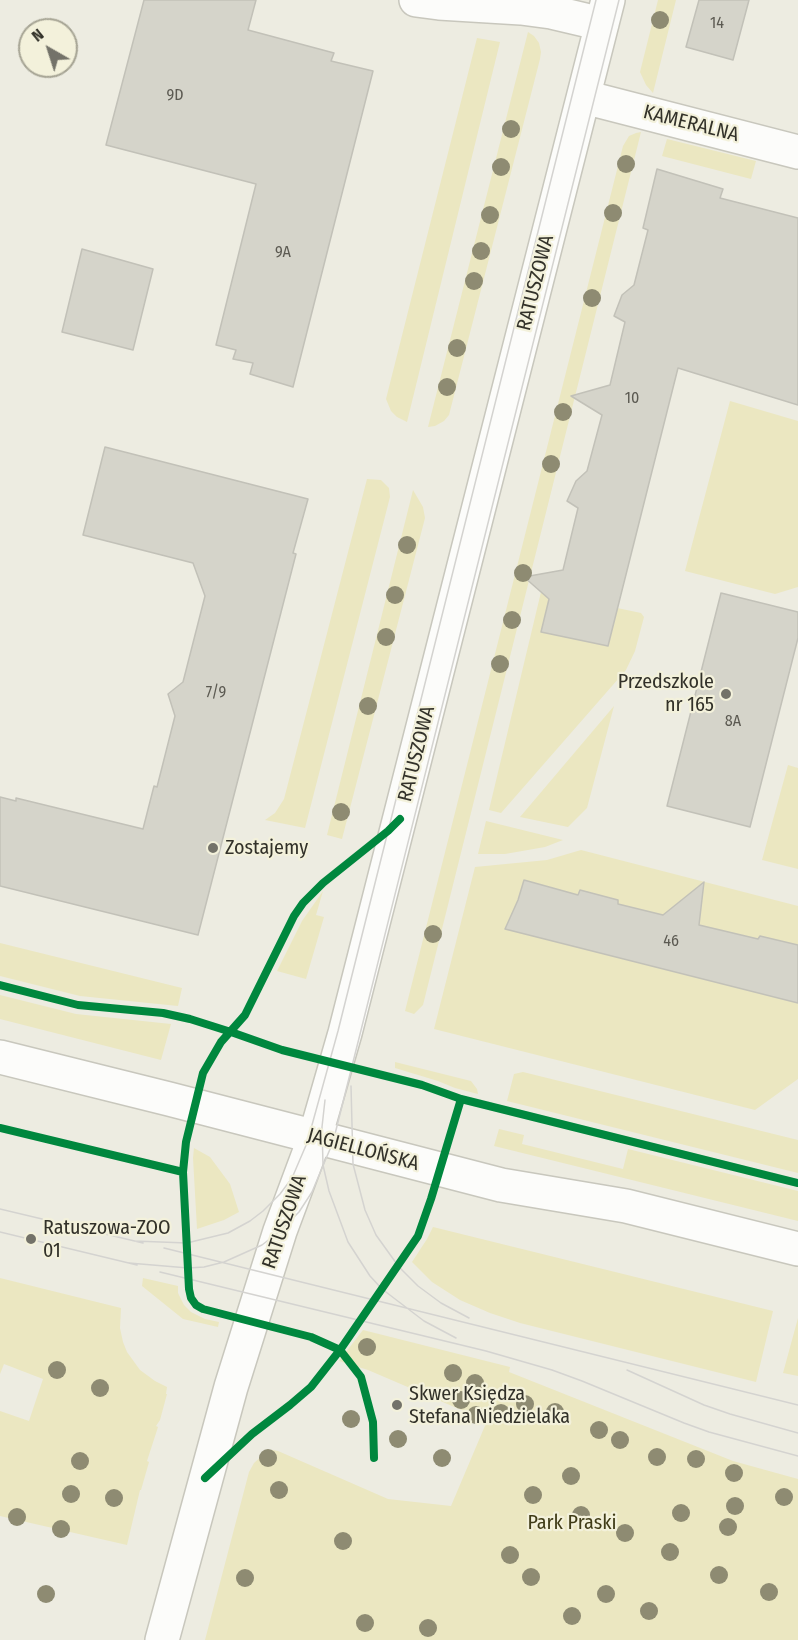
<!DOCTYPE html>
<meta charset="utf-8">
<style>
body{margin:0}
#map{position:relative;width:798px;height:1640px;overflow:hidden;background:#edece1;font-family:"Fira Sans Condensed",sans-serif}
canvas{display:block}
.north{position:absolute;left:18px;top:18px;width:60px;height:60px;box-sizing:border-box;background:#f3f1db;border:2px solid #a6a494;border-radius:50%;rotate:321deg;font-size:16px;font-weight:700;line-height:24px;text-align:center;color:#323129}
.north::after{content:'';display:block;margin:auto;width:21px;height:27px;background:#737269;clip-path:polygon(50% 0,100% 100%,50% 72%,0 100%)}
</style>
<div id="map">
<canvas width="798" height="1640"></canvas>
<div class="north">N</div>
</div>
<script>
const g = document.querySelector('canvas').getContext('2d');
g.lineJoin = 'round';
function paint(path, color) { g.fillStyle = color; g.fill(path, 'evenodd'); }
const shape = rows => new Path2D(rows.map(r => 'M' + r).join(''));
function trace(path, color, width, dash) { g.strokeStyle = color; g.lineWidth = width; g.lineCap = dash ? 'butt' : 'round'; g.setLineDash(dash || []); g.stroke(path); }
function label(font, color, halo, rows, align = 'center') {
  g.font = font + ' "Fira Sans Condensed",sans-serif'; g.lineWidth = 4.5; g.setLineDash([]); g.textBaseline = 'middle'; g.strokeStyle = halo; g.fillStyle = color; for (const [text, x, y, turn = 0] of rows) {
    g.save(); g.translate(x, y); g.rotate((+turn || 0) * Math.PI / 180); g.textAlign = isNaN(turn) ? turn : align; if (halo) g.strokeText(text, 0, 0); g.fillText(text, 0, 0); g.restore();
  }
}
paint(shape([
 [658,0,676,0,653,93,646,85,640,72],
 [528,32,534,36,539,43,541,52,540,59,449,415,444,421,435,426,428,427],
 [477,38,500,42,407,422,397,417,391,411,386,399],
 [641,132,423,1005,414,1014,405,1011,623,146,629,136,636,133],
 [667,139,756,161,751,179,662,156],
 [730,401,798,421,798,587,775,594,685,571],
 [367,479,381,480,389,488,390,497,305,828,265,820,275,813,284,799],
 [413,490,423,507,425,518,342,839,327,835],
 [541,592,641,613,644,617,635,651,626,670,501,813,489,810],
 [614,706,587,808,568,827,520,817],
 [788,765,798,768,798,869,762,860],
 [486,821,563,840,545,847,505,854,478,854],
 [581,850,798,906,798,1079,755,1110,434,1029,475,867,547,860],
 [323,891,316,915,324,917,306,979,277,971,302,921],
 [0,943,182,988,178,1006,80,996,0,976],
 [0,995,76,1014,171,1024,161,1060,0,1019],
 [395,1062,471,1081,477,1089,478,1094,455,1088,438,1081,395,1068],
 [523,1072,798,1140,798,1173,507,1101,514,1074],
 [499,1129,524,1135,522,1144,623,1169,628,1149,798,1191,798,1221,494,1146],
 [194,1148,210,1157,230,1184,239,1212,224,1220,197,1229,193,1158],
 [433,1227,773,1311,756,1382,520,1323,490,1313,460,1300,432,1282,412,1262,427,1239],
 [0,1278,121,1308,120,1328,123,1342,127,1352,140,1370,155,1381,167,1387,166,1394,167,1394,160,1420,156,1426,158,1427,147,1461,149,1462,141,1490,140,1490,127,1545,0,1516,0,1411,29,1421,43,1379,4,1364,0,1374],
 [143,1278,178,1286,178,1293,184,1305,191,1312,205,1319,219,1322,218,1327,183,1319,142,1286],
 [798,1318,798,1376,783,1373],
 [363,1330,510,1367,509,1372,733,1461,798,1479,798,1640,205,1640,249,1472,254,1463,266,1452,273,1450,278,1451,388,1499,451,1506,487,1421,368,1370,339,1361]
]), '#ebe7c1');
const building = shape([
 [144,0,256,0,248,30,334,53,331,61,373,71,293,387,250,374,253,363,233,359,236,350,216,345,256,184,106,145,144,0],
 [699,0,749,0,733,60,686,47,699,0],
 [657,169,723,189,720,198,798,218,798,405,678,368,608,646,541,632,549,599,524,577,563,570,578,508,567,501,576,481,587,471,602,415,571,396,610,385,625,322,614,316,622,295,634,285,648,230,643,228,657,169],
 [82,249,153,269,133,350,62,332,82,249],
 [105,447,308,499,293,553,296,554,198,935,0,886,0,797,16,801,16,798,143,829,154,786,157,787,175,716,168,694,183,682,205,596,193,563,83,535,105,447],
 [721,593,798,612,798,638,750,827,667,806,721,593],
 [524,880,578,895,580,890,618,900,618,904,663,915,704,882,699,925,758,939,760,936,798,945,798,1003,505,929,518,900,524,880]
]);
paint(building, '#d5d4ca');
trace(building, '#c2c1b8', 1.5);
const minor = shape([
 [416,0,439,3,521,8,551,12,602,24],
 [584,97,798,152],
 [0,1057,169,1099,501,1185,626,1206,798,1249],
 [162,1640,231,1387,280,1231,315,1137,345,1033,608,0]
]);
trace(minor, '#c8c7bd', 36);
trace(minor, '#fcfcfa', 33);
trace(shape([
 [351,1086,353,1164,365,1210,376,1235,399,1267,418,1286,441,1303,469,1318],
 [325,1100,322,1127,323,1165,329,1191,348,1242,370,1276,382,1289,424,1321,456,1338],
 [0,1209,143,1243],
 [0,1232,137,1265],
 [134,1241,187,1243,195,1241,228,1233,250,1221,263,1211,280,1194,292,1178,307,1143,338,1031,596,0],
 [164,1248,798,1405],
 [129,1263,188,1268,204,1267,224,1262,262,1245,280,1231,299,1212,312,1192,333,1142,619,0],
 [160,1272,486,1351,552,1370,582,1381,684,1423,709,1432,798,1456],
 [627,1370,704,1405,730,1414,798,1433]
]), '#d4d3d0', 1.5);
trace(shape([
 [400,819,388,831,323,883,303,903,294,916,245,1015,221,1042,203,1073,186,1142,183,1172,189,1289,191,1298,196,1305,203,1309,311,1337,340,1350,418,1236,431,1199,461,1099],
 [0,985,78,1005,163,1013,190,1019,231,1032,282,1050,422,1085,461,1099,798,1183],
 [0,1128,183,1172],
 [205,1478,252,1434,290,1405,311,1387,340,1350,361,1377,373,1422,374,1458]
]), '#00873e', 8);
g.fillStyle = '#8e8b72';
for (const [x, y] of [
 [660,20],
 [511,129],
 [626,164],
 [501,167],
 [613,213],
 [490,215],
 [481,251],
 [474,281],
 [592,298],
 [457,348],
 [447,387],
 [563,412],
 [551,464],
 [407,545],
 [523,573],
 [395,595],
 [512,620],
 [386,637],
 [500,664],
 [368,706],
 [341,812],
 [433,934],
 [367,1347],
 [57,1370],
 [453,1373],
 [475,1383],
 [100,1388],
 [461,1400],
 [525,1404],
 [555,1412],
 [501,1413],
 [476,1415],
 [351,1419],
 [599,1430],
 [398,1439],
 [620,1440],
 [657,1457],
 [268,1458],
 [442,1458],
 [696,1459],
 [80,1461],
 [734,1473],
 [571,1476],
 [279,1490],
 [71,1494],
 [533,1495],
 [784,1497],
 [114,1498],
 [735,1506],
 [681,1513],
 [581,1515],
 [17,1517],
 [728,1527],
 [61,1529],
 [625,1533],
 [343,1541],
 [670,1552],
 [510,1555],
 [719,1575],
 [531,1577],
 [245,1578],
 [769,1592],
 [46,1594],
 [606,1594],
 [649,1611],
 [572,1616],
 [365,1623],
 [428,1628]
]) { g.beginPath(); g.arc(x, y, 9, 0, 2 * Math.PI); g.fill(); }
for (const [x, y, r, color] of [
 [726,694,6,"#737269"],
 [213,848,6,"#737269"],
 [31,1239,6,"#737269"],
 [397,1405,6,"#737269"]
]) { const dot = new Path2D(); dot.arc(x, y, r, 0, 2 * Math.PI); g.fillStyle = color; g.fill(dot); trace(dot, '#f3f1db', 2); }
label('16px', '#5c5a52', null, [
 ["14",717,24],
 ["9D",175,96],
 ["9A",283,253],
 ["10",632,399],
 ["7/9",216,693],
 ["8A",733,722],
 ["46",671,942]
]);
label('20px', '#323129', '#f3f1db', [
 ["KAMERALNA",691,124,14],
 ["RATUSZOWA",536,283,-76],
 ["RATUSZOWA",417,754,-76],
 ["JAGIELLOŃSKA",363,1150,15],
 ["RATUSZOWA",285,1222,-71]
]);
label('20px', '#323129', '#f3f1db', [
 ["Przedszkole",714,682,"right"],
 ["nr 165",714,705,"right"],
 ["Zostajemy",225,848],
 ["Ratuszowa-ZOO",43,1228],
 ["01",43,1251],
 ["Skwer Księdza",409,1394],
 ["Stefana Niedzielaka",409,1417]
], 'left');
label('20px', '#403c17', '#f3f1db', [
 ["Park Praski",572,1523]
]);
</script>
